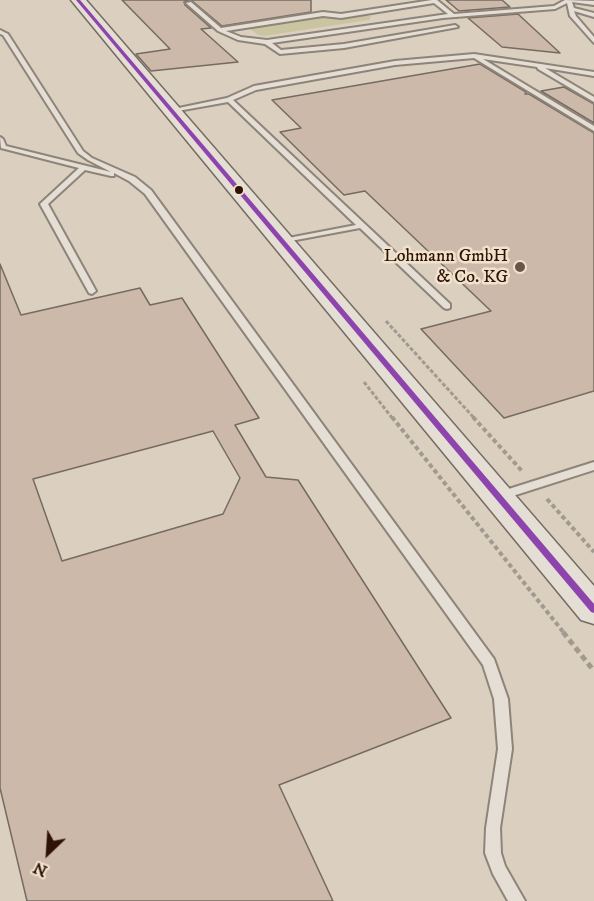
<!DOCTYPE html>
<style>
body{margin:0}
#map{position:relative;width:594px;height:901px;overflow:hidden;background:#dbd0bf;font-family:"IM FELL DW Pica",serif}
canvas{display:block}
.north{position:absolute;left:18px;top:823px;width:60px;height:60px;-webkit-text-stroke:4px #f0e3cd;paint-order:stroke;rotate:205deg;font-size:16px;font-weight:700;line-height:24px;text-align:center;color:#301205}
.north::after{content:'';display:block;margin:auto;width:21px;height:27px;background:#301205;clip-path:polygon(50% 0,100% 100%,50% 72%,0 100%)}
</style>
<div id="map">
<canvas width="594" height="901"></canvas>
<div class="north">N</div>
</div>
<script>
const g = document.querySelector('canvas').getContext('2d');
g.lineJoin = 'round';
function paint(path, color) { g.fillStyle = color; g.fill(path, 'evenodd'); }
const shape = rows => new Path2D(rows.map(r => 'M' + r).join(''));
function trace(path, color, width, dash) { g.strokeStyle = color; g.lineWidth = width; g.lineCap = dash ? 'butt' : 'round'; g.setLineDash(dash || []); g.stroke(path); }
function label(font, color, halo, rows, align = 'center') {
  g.font = font + ' "IM FELL DW Pica",serif'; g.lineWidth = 5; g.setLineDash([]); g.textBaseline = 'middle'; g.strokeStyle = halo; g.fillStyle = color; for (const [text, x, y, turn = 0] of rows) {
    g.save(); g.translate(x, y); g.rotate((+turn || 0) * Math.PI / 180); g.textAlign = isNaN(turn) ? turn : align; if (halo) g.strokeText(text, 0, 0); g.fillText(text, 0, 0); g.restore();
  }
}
paint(shape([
 [364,15,371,16,369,20,264,36,258,35,249,28,320,16,335,19]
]), '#cbc4a0');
const building = shape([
 [122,0,190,0,184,2,185,5,211,28,201,29,238,62,151,71,136,54,170,49,122,0],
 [191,0,311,0,311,12,222,26,191,0],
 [446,0,502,0,510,7,459,11,446,0],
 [518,14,560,53,502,47,468,18,518,14],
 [480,64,526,92,525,94,529,94,594,133,594,391,504,418,421,329,491,311,365,191,344,195,280,132,301,128,272,100,480,64],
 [564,87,594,104,594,123,541,91,564,87],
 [0,264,21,315,140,288,150,305,182,298,259,418,235,425,266,477,298,480,451,718,279,785,333,901,27,901,0,788,0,264],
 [213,431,240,478,223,514,62,561,33,479,213,431]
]);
paint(building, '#ccb9aa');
trace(building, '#756b60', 1.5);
const lane = shape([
 [432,0,437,0,454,14,554,6,565,0,594,1,594,5,572,2,574,8,594,13,594,17,574,11,576,16,594,37,594,43,570,16,567,3,555,9,443,18,272,43,281,50,344,44,455,25,458,27,344,48,280,54,265,44,238,40,218,31,186,3,191,2,221,28,323,12,341,14,432,0],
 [434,3,448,14,267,40,241,37,226,31,323,16,341,18,434,3],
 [0,30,8,34,83,151,92,158,135,177,151,190,494,659,508,699,512,749,500,828,501,853,505,866,525,901,508,901,493,874,485,853,486,828,498,749,494,699,483,665,145,194,129,181,114,173,114,176,111,176,85,170,48,204,96,291,92,294,89,293,40,204,79,168,1,148,0,137,3,139,6,146,111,172,88,160,78,153,3,35,0,34,0,30],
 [474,54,594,72,594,76,545,68,594,97,594,102,538,69,537,67,483,59,594,126,594,131,474,58,395,65,256,90,233,100,450,304,450,308,447,309,444,308,360,228,280,243,280,239,283,239,356,225,228,102,172,112,169,110,227,98,254,86,395,61,474,54],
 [594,462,594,470,500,500,494,496,496,493,594,462]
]);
const secondary = shape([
 [71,0,86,0,594,586,594,624,581,620,71,0]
]);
trace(lane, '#8e8479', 4);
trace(secondary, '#756b60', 3);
trace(shape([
 [386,321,475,419],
 [364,382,393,419]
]), '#a19a91', 3, [4, 2]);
trace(shape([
 [392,417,564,633],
 [473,417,522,471],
 [547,499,594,552]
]), '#a19a91', 4, [4.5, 3]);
trace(shape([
 [563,632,594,671]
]), '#a19a91', 5, [6, 4]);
paint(lane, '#e4ded4');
paint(secondary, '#e4ded4');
paint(shape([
 [76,0,80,0,594,604,594,613,591,612,76,0]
]), '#8e44ad');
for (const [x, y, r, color] of [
 [239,190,5,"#301205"],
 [520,267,6,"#6c5446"]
]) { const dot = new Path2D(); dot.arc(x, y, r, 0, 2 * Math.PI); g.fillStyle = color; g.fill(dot); trace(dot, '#f0e3cd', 2); }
label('18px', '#301205', '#f0e3cd', [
 ["Lohmann GmbH",508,257],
 ["& Co. KG",508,278]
], 'right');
</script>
